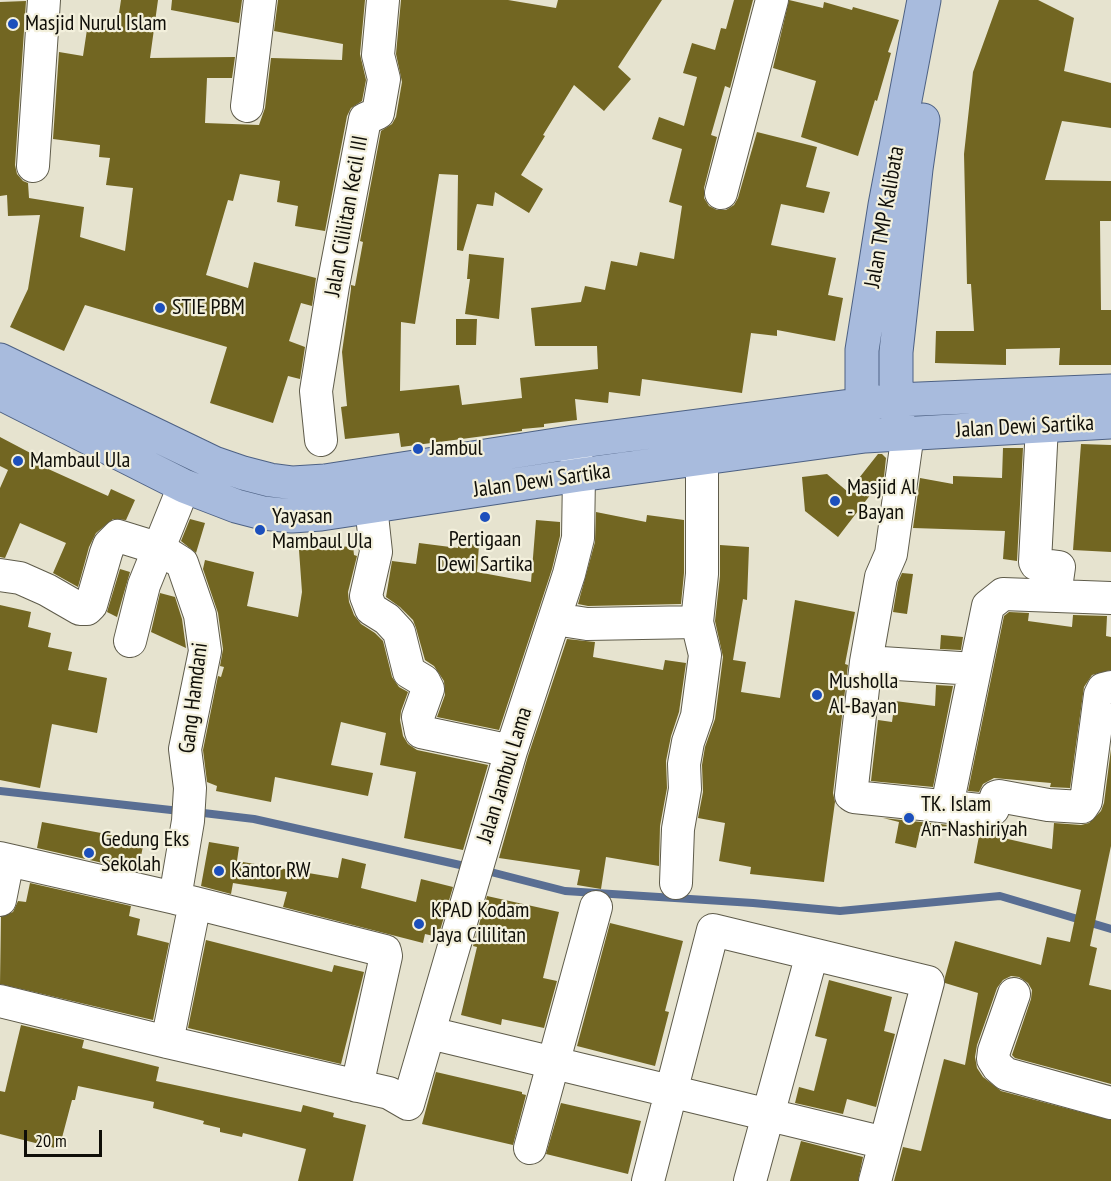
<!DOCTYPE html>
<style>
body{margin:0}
#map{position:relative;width:1111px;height:1181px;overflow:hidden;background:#e6e3cf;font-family:"PT Sans Narrow",sans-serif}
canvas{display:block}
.scale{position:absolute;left:24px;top:1130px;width:78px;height:27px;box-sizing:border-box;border:3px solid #0f0e08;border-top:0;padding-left:8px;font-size:18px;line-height:21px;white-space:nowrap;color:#0f0e08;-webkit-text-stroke:4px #f3f0dc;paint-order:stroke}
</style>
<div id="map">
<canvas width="1111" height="1181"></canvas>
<div class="scale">20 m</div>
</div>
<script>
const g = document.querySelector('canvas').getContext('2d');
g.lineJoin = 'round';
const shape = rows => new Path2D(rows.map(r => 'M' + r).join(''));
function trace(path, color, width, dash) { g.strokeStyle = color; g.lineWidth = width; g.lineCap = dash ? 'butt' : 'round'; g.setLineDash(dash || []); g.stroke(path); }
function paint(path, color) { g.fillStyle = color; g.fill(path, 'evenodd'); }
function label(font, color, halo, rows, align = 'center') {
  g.font = font + ' "PT Sans Narrow",sans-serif'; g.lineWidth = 4.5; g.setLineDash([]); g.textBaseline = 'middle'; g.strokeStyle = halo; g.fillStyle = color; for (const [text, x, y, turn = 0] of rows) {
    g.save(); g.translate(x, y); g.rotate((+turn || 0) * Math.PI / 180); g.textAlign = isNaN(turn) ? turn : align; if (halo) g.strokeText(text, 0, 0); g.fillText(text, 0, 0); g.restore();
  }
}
trace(shape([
 [0,791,180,811],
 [195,812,254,819,469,867],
 [483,870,565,891,753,903,840,911,1000,896,1111,929]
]), '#596e93', 8);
paint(shape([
 [121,0,158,0,150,58,235,57,232,78,207,78,205,123,259,125,265,108,271,58,342,60,343,44,274,31,278,0,365,0,360,54,366,80,362,101,351,108,347,116,325,231,295,226,298,206,277,202,280,181,240,174,233,201,228,200,206,275,248,288,254,262,316,278,312,306,301,303,289,341,305,347,300,379,288,376,273,423,210,403,227,347,85,305,64,351,10,327,28,289,40,215,8,216,7,195,0,196,0,2,26,1,15,165,17,174,23,181,28,183,29,198,84,207,80,237,125,251,133,188,106,185,110,158,99,157,100,145,53,139,59,52,83,56,88,23,117,27],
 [172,0,242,0,239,23,171,10],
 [401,0,508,0,556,8,558,0,662,0,618,67,631,79,604,111,574,85,543,135,545,136,521,175,543,189,529,213,495,192,493,206,477,204,463,251,457,250,458,175,439,174,415,324,401,322,400,391,459,385,462,405,522,398,520,378,598,369,597,346,535,346,531,308,581,302,585,286,605,290,611,261,637,266,640,252,674,259,682,206,669,202,682,149,652,139,659,117,684,126,697,77,683,73,692,43,715,50,721,28,726,29,734,0,753,0,730,88,725,86,711,135,717,137,704,188,704,198,709,206,717,210,726,210,734,205,738,198,757,132,817,147,806,187,830,192,824,213,781,204,771,245,836,258,828,295,843,298,835,341,777,330,777,336,751,333,742,393,642,379,640,396,609,392,608,403,575,399,577,420,544,424,544,427,522,429,522,431,401,447,399,433,345,439,341,407,347,406,342,352,351,289,351,285,355,286,363,242,360,241,381,131,392,124,396,117,402,82,396,54],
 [789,0,823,8,824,2,852,10,853,7,899,20,888,52,891,53,877,101,875,100,858,156,801,137,816,81,773,68],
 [999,0,1038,0,1074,18,1064,71,1111,83,1111,128,1062,121,1045,180,1111,181,1111,221,1100,221,1101,310,1111,310,1111,365,1059,365,1060,348,1006,349,1006,365,935,363,936,331,974,331,971,284,967,284,964,154,973,72],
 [469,254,504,258,499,319,465,314,470,279,467,279],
 [456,319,477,319,476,345,456,345],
 [0,437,38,457,35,463,108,496,111,489,135,500,126,520,113,519,96,533,89,547,78,587,53,573,66,543,20,523,5,558,0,557,0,488,8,470,0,466],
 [1081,444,1111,445,1111,552,1073,550],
 [1003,448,1023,448,1017,561,1003,559,1005,531,913,528,920,478,953,484,953,476,1002,478],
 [878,454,882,454,886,458,884,477,838,537,805,511,802,477,827,474,848,492],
 [596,512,646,522,647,515,684,520,684,573,681,604,588,606,578,604,595,542],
 [190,519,205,523,196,553,181,541],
 [536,520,560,522,560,536,552,569,499,730,437,717,445,695,444,681,434,666,425,660,416,628,413,620,400,607,386,597,392,561,416,564,419,543,458,548,458,543,479,545,477,572,531,582],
 [720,545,749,547,747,600,743,599,733,660,746,662,741,692,780,698,795,600,855,612,845,664,848,665,833,793,835,802,824,882,750,874,751,867,719,861,725,823,698,818,703,792,702,765,705,747,715,719,723,657,715,621,720,576],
 [353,546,354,555,357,556,348,592,349,602,354,615,361,624,375,633,383,641,392,677,399,687,408,692,401,711,400,720,403,736,408,744,417,750,488,765,463,850,404,838,416,772,380,765,386,733,341,722,331,765,373,773,368,796,275,777,271,802,216,791,217,786,207,782,203,750,218,676,221,677,224,667,220,666,223,649,218,613,203,569,205,560,254,572,247,606,298,617,302,592,299,550],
 [120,569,130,572,117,617,107,612],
 [902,573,913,574,907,614,893,612,898,582],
 [160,593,175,597,182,619,186,648,151,632],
 [0,605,31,612,28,627,51,633,48,647,72,652,68,670,107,678,97,733,52,724,40,788,0,780],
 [1009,612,1029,613,1028,621,1072,627,1073,615,1107,616,1106,636,1111,637,1111,670,1092,675,1084,687,1070,788,1050,787,1051,783,994,778,983,784,979,792,968,791,1004,616],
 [941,635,963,637,961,650,940,649],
 [567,639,595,642,593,657,663,670,665,660,686,663,679,712,671,736,666,761,667,788,660,826,659,866,606,857,601,889,577,885,580,870,499,858,528,756],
 [936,685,953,686,933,787,871,781,878,720,892,722,895,701,935,706],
 [1111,749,1111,846,1090,946,1097,948,1089,985,1111,990,1111,1084,1015,1058,1012,1055,1031,999,1032,990,1028,983,1019,977,1011,976,1003,980,997,988,977,1045,975,1057,977,1068,983,1077,1001,1091,1111,1120,1111,1181,894,1181,903,1147,921,1151,944,1059,965,1065,978,993,945,983,945,977,955,941,1041,965,1047,937,1070,942,1081,890,974,863,979,836,933,827,933,829,921,826,916,848,895,843,899,822,883,818,987,829,1002,825,999,837,1052,849,1054,823,1081,825,1089,823,1101,811,1104,803],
 [42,822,144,841,138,871,37,848],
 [209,842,239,847,237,861,338,878,342,858,366,864,361,888,416,902,421,879,453,887,438,937,425,934,423,943,283,907,287,892,233,883,231,894,201,886],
 [30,883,131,906,129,916,140,919,137,935,169,943,153,1020,0,984,1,917,13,912,18,901,26,902],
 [487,896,559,912,543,978,557,981,544,1028,502,1019,501,1025,461,1015,477,947,473,946],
 [610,923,683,941,665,1011,669,1012,655,1066,577,1046],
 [206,940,332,972,334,965,364,972,341,1064,188,1028],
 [829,980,892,997,884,1031,895,1034,876,1107,847,1099,843,1114,795,1103,799,1087,814,1091,827,1039,815,1036],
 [21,1025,84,1040,82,1048,159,1067,156,1081,301,1112,303,1105,334,1113,333,1117,366,1125,353,1181,298,1181,306,1149,243,1133,242,1137,220,1132,220,1128,203,1124,204,1121,153,1108,154,1102,78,1086,75,1100,72,1100,59,1149,0,1134,0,1091,5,1092],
 [436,1072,522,1092,522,1094,526,1095,513,1145,422,1124],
 [561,1103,641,1121,628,1174,546,1154],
 [801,1141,863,1157,858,1181,790,1181]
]), '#726622');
const minor = shape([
 [247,106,260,0],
 [33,166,44,0],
 [721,193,772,0],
 [1042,426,1035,562,1036,564,1059,567,1055,595],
 [908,433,891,554,881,577,866,662,851,795,854,797,989,811,993,809,996,797,999,796,1048,805,1082,807,1086,801,1100,695,1103,689,1111,687],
 [321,440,316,391,333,286,365,119,378,113,384,79,378,55,383,0],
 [371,506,376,552,366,596,371,609,387,619,399,632,409,672,424,681,428,689,418,717,421,732,511,751],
 [0,575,20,578,47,590,80,609,87,609,91,605,106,553,109,545,118,536,160,549,182,563,200,615,205,651,185,749,190,788,188,821,175,898],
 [555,619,587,624,697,622],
 [130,641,144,585,184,486],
 [866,662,975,669],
 [947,806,988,606,1003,594,1111,598],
 [0,858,175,898,385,951,386,956,357,1086],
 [676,883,678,829,685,789,684,764,688,742,697,716,705,655,697,622,702,574,702,458],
 [0,900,8,860],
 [1014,994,994,1051,993,1059,998,1067,1006,1074,1111,1103],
 [0,1001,167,1042,389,1093,408,1104,511,751,569,574,578,538,579,475,575,449],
 [430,1033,885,1143],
 [167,1042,195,903],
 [530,1148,596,907],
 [648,1181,713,930,928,982,875,1181],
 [750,1181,812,954]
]);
const major = shape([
 [0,360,214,463,243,473,270,480,293,483,325,481,575,442,896,400,1111,391],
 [0,393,184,486,236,506,263,513,292,516,321,514,579,475,865,436,1111,422],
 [898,420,896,400,896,352,916,169,923,120],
 [864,425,862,404,862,350,885,205,924,0]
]);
trace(minor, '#5f5c4b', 34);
trace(major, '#4d6184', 35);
trace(minor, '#fff', 32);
trace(major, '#a8bbdd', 33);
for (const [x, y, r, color] of [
 [13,24,6,"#1c4fbc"],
 [160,308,6,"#1c4fbc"],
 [418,449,6,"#1c4fbc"],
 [18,461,6,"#1c4fbc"],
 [835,501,6,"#1c4fbc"],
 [485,517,6,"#1c4fbc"],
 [260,530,6,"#1c4fbc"],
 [817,695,6,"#1c4fbc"],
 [909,818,6,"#1c4fbc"],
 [89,853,6,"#1c4fbc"],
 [219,871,6,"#1c4fbc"],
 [419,924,6,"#1c4fbc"]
]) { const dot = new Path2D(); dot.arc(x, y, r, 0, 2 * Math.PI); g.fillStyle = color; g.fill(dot); trace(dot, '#f3f0dc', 2); }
label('22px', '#0f0e08', '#f3f0dc', [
 ["Masjid Nurul Islam",25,24],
 ["STIE PBM",172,308],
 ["Jambul",430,449],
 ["Mambaul Ula",30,461],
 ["Masjid Al",847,488],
 ["- Bayan",847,513],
 ["Yayasan",272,517],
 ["Mambaul Ula",272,542],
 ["Pertigaan",485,540,"center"],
 ["Dewi Sartika",485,565,"center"],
 ["Musholla",829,682],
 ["Al-Bayan",829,707],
 ["TK. Islam",921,805],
 ["An-Nashiriyah",921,830],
 ["Gedung Eks",101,840],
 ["Sekolah",101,865],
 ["Kantor RW",231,871],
 ["KPAD Kodam",431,911],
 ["Jaya Cililitan",431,936]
], 'left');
label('22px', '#0f0e08', '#f3f0dc', [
 ["Jalan Cililitan Kecil III",347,216,-80],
 ["Jalan TMP Kalibata",885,217,-80],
 ["Jalan Dewi Sartika",1025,427,-3],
 ["Jalan Dewi Sartika",542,481,-8],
 ["Gang Hamdani",194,698,-83],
 ["Jalan Jambul Lama",505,775,-73]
]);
</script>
